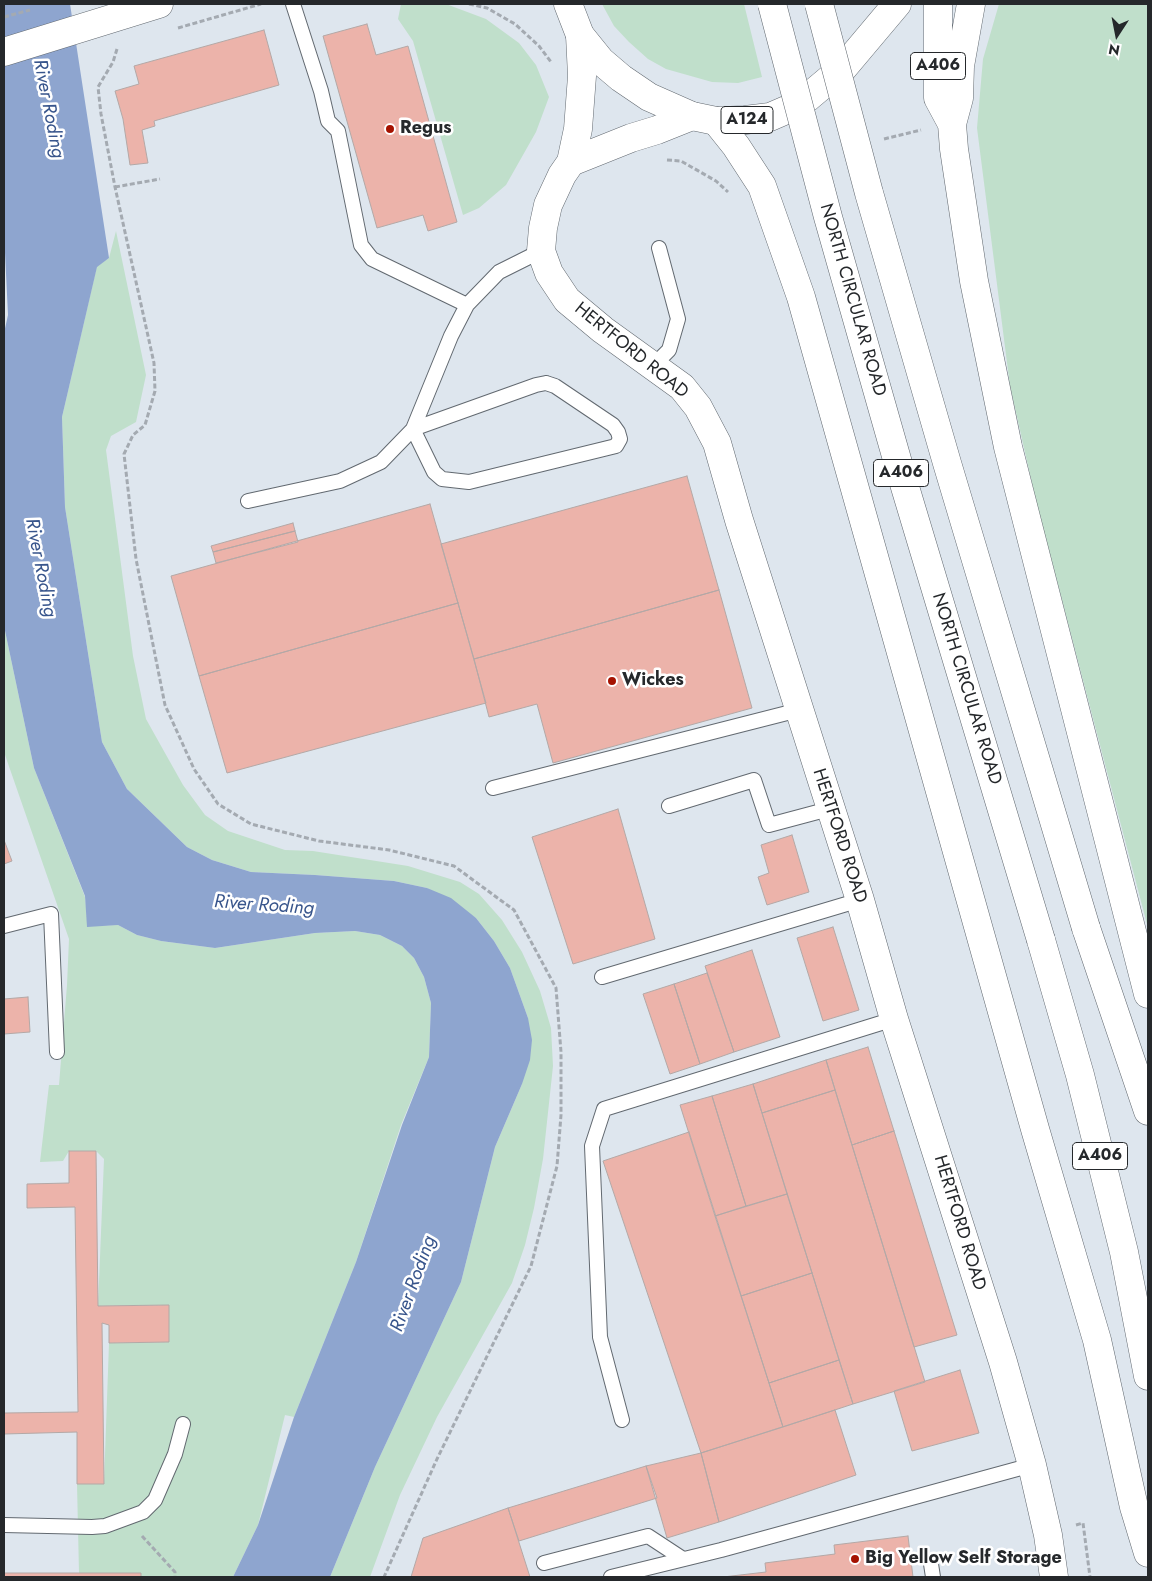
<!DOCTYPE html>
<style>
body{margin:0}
#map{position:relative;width:1152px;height:1581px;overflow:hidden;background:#dee6ee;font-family:Jost,sans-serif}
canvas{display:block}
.frame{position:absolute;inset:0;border:5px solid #25282b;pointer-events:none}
.north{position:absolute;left:1092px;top:10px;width:50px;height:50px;-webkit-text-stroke:4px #fff;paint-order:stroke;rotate:191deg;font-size:14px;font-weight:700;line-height:20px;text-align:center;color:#25282b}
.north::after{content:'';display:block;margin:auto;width:18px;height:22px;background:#25282b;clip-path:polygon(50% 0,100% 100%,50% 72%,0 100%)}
</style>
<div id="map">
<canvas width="1152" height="1581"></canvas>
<div class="frame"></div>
<div class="north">N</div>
</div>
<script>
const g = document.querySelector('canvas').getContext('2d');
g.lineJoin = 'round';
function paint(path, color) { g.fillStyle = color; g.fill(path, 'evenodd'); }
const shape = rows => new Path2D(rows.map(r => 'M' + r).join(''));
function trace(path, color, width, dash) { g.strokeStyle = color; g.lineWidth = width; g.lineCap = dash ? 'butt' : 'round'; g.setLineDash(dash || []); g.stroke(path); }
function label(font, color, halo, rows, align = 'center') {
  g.font = font + ' Jost,sans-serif'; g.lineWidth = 5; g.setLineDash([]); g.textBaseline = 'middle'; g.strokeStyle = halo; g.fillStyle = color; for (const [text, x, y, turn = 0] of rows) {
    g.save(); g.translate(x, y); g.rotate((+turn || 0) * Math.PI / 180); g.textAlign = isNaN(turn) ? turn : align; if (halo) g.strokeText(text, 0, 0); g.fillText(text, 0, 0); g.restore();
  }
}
paint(shape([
 [401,4,446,4,486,19,519,43,536,65,549,97,536,132,506,185,479,208,463,215,413,41,398,19],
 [602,4,744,4,762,77,738,83,712,82,666,69,648,59,629,42,614,26],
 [999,4,1148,4,1148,928,1036,501,1010,386,977,128,983,59],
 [116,231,146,375,136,422,111,436,106,450,133,656,146,719,165,753,183,785,205,815,228,831,285,850,313,851,408,866,460,882,479,894,502,920,522,952,540,991,551,1028,553,1066,543,1159,534,1208,525,1245,512,1283,437,1417,400,1495,370,1577,330,1577,375,1467,461,1282,495,1147,522,1084,528,1018,510,968,494,941,476,918,427,888,394,881,315,875,251,872,212,860,187,847,127,789,102,742,65,507,62,417,97,266,109,258],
 [4,626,34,768,85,897,88,926,118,925,137,935,161,941,215,948,315,933,355,931,380,935,402,946,414,958,424,977,431,1003,429,1057,401,1125,356,1262,294,1417,285,1415,258,1525,233,1577,141,1577,141,1573,79,1573,77,1484,104,1483,109,1343,169,1342,169,1305,98,1306,104,1159,96,1151,69,1151,63,1161,40,1162,49,1085,59,1085,67,985,69,939,4,752]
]), '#c0dfcb');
paint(shape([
 [4,4,70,4,109,258,97,267,62,417,65,507,102,742,127,789,187,847,212,860,251,872,315,875,394,881,427,888,451,898,476,918,494,941,510,968,528,1018,532,1040,530,1060,522,1084,495,1147,461,1282,375,1467,330,1577,233,1577,258,1525,294,1417,356,1262,402,1125,429,1057,431,1003,424,977,414,958,402,946,380,935,355,931,315,933,215,948,161,941,137,935,118,925,87,927,85,896,34,768,4,626,4,333,8,315,4,232]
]), '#8ea5cf');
const building = shape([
 [367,24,376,55,408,46,457,222,428,231,423,215,377,228,323,36,367,24],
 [264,30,279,85,154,121,155,126,142,130,148,163,130,165,123,119,115,91,139,84,134,66,264,30],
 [687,476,719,590,474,659,441,544,687,476],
 [430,504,458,603,199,676,171,576,430,504],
 [293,523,295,531,213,552,211,546,293,523],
 [295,531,298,542,216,563,213,552,295,531],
 [719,590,752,708,553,763,537,704,489,717,474,659,719,590],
 [458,603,486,703,227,773,199,676,458,603],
 [618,809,655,939,573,964,532,837,618,809],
 [792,835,809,892,767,905,758,877,769,873,761,845,792,835],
 [4,840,12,861,4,864,4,840],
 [833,927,859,1010,823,1021,797,938,833,927],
 [752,950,780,1037,734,1052,705,966,752,950],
 [707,973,734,1052,700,1064,674,984,707,973],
 [674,984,700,1064,670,1074,643,994,674,984],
 [28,997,30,1032,4,1034,4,999,28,997],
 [868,1047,894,1131,852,1145,826,1060,868,1047],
 [826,1060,835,1090,762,1113,753,1084,826,1060],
 [753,1084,787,1194,746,1206,712,1096,753,1084],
 [835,1090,925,1382,853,1404,762,1113,835,1090],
 [712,1096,746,1206,715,1216,680,1105,712,1096],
 [894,1131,957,1335,914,1347,852,1145,894,1131],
 [689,1132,783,1427,701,1453,603,1161,689,1132],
 [69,1151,96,1151,98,1306,169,1305,169,1342,109,1343,109,1325,102,1323,104,1484,77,1484,77,1432,4,1434,4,1413,78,1412,75,1207,27,1208,27,1184,69,1183,69,1151],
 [787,1194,812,1273,741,1296,715,1216,787,1194],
 [812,1273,839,1360,769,1383,741,1296,812,1273],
 [839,1360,853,1404,783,1427,769,1383,839,1360],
 [960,1370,979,1433,912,1451,894,1391,960,1370],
 [835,1410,856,1475,719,1522,701,1453,835,1410],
 [701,1453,719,1522,667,1538,646,1466,701,1453],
 [646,1466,657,1498,519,1541,508,1508,646,1466],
 [508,1508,530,1577,411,1577,423,1538,508,1508],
 [908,1536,913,1577,723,1577,766,1572,765,1563,835,1554,834,1545,908,1536],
 [4,1573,141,1573,141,1577,4,1577,4,1573]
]);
paint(building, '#ecb3aa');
trace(building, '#b3a8a6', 1);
const service = shape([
 [293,4,321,91,328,121,338,131,361,245,372,259,467,305],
 [653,366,669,350,678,319,659,248],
 [546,383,555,386,613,425,618,432,620,439,616,446,469,482,442,479,434,472,413,429,536,385,546,383],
 [248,501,340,481,381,462,413,429,451,336,467,305,499,272,541,251],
 [493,788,799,710],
 [669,806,754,780,769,825,829,809],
 [4,926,51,914,57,1052],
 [602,977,860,900],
 [622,1420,600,1337,592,1146,604,1109,894,1019],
 [4,1525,92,1527,105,1526,143,1512,155,1500,175,1454,183,1424],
 [544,1563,648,1536,683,1559],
 [931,1564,933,1577],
 [611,1577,721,1550,1032,1465]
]);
const minor = shape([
 [580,35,582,76,578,129,571,162,562,175,548,205,543,228,541,251,549,273,567,300,603,330,682,387,698,407,717,443,739,520,860,900,894,1019,1003,1362,1032,1465,1048,1535,1054,1577],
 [571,162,631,138,657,130,692,116]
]);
const primary = shape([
 [568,4,580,35,601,61,621,78,649,97,692,116,716,121,745,120,770,117,800,104,844,67,897,4],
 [4,52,159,4]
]);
const trunk = shape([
 [938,4,938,98,952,124],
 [971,4,960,66,959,98,952,124,954,149,974,281,1008,447,1148,994],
 [716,121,736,146,762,186,801,297,1035,1129,1097,1340,1134,1507,1148,1553],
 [1086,928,1148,1111],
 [1041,940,1080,1075,1124,1252,1148,1376]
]);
trace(service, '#626970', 16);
trace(minor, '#626970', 29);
trace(primary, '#626970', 29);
trace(trunk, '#626970', 29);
trace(shape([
 [469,4,487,8,515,24,539,46,551,62],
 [4,17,30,10],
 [178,28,261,4],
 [117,49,113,62,98,87,101,114,115,187,154,363,155,391,145,425,133,435,124,454,136,559,165,705,194,769,218,804,251,824,319,841,389,850,454,866,514,910,556,988,561,1052,561,1115,557,1166,531,1266,437,1459,384,1577],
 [884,139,921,130],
 [667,160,681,161,716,181,728,192],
 [115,187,160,179],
 [1076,1525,1083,1523,1090,1577],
 [142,1536,175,1572,175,1577]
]), '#a4aab1', 3, [5, 2.5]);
trace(service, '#fff', 14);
trace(minor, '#fff', 28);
trace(primary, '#fff', 28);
trace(trunk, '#fff', 28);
const trunkBridge = shape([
 [772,4,828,217,902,477,1041,940],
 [819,4,869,193,947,463,1086,928]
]);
trace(trunkBridge, '#626970', 29, []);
trace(trunkBridge, '#fff', 28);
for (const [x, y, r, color] of [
 [390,129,5,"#a51200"],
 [612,681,5,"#a51200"],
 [855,1559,5,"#a51200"]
]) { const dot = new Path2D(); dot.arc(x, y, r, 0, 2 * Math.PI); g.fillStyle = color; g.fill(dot); trace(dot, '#fff', 2); }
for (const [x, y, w] of [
 [938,66,55],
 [747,120,52],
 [901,473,55],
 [1100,1156,55]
]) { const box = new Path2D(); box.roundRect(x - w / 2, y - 13.5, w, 27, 4); g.fillStyle = '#fff'; g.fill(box); trace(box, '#25282b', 1); }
label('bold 16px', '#25282b', null, [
 ["A406",938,66],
 ["A124",747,120],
 ["A406",901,473],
 ["A406",1100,1156]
]);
label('bold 18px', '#25282b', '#fff', [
 ["Regus",400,129],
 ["Wickes",622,681],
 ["Big Yellow Self Storage",865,1559]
], 'left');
label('18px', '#25282b', '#fff', [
 ["NORTH CIRCULAR ROAD",852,300,74],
 ["HERTFORD ROAD",631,351,39],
 ["NORTH CIRCULAR ROAD",966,689,73],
 ["HERTFORD ROAD",839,836,72],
 ["HERTFORD ROAD",959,1223,73]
]);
label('italic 19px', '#38558c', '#fff', [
 ["River Roding",48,109,79],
 ["River Roding",40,568,79],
 ["River Roding",264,906,4],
 ["River Roding",414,1284,-70]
]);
</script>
